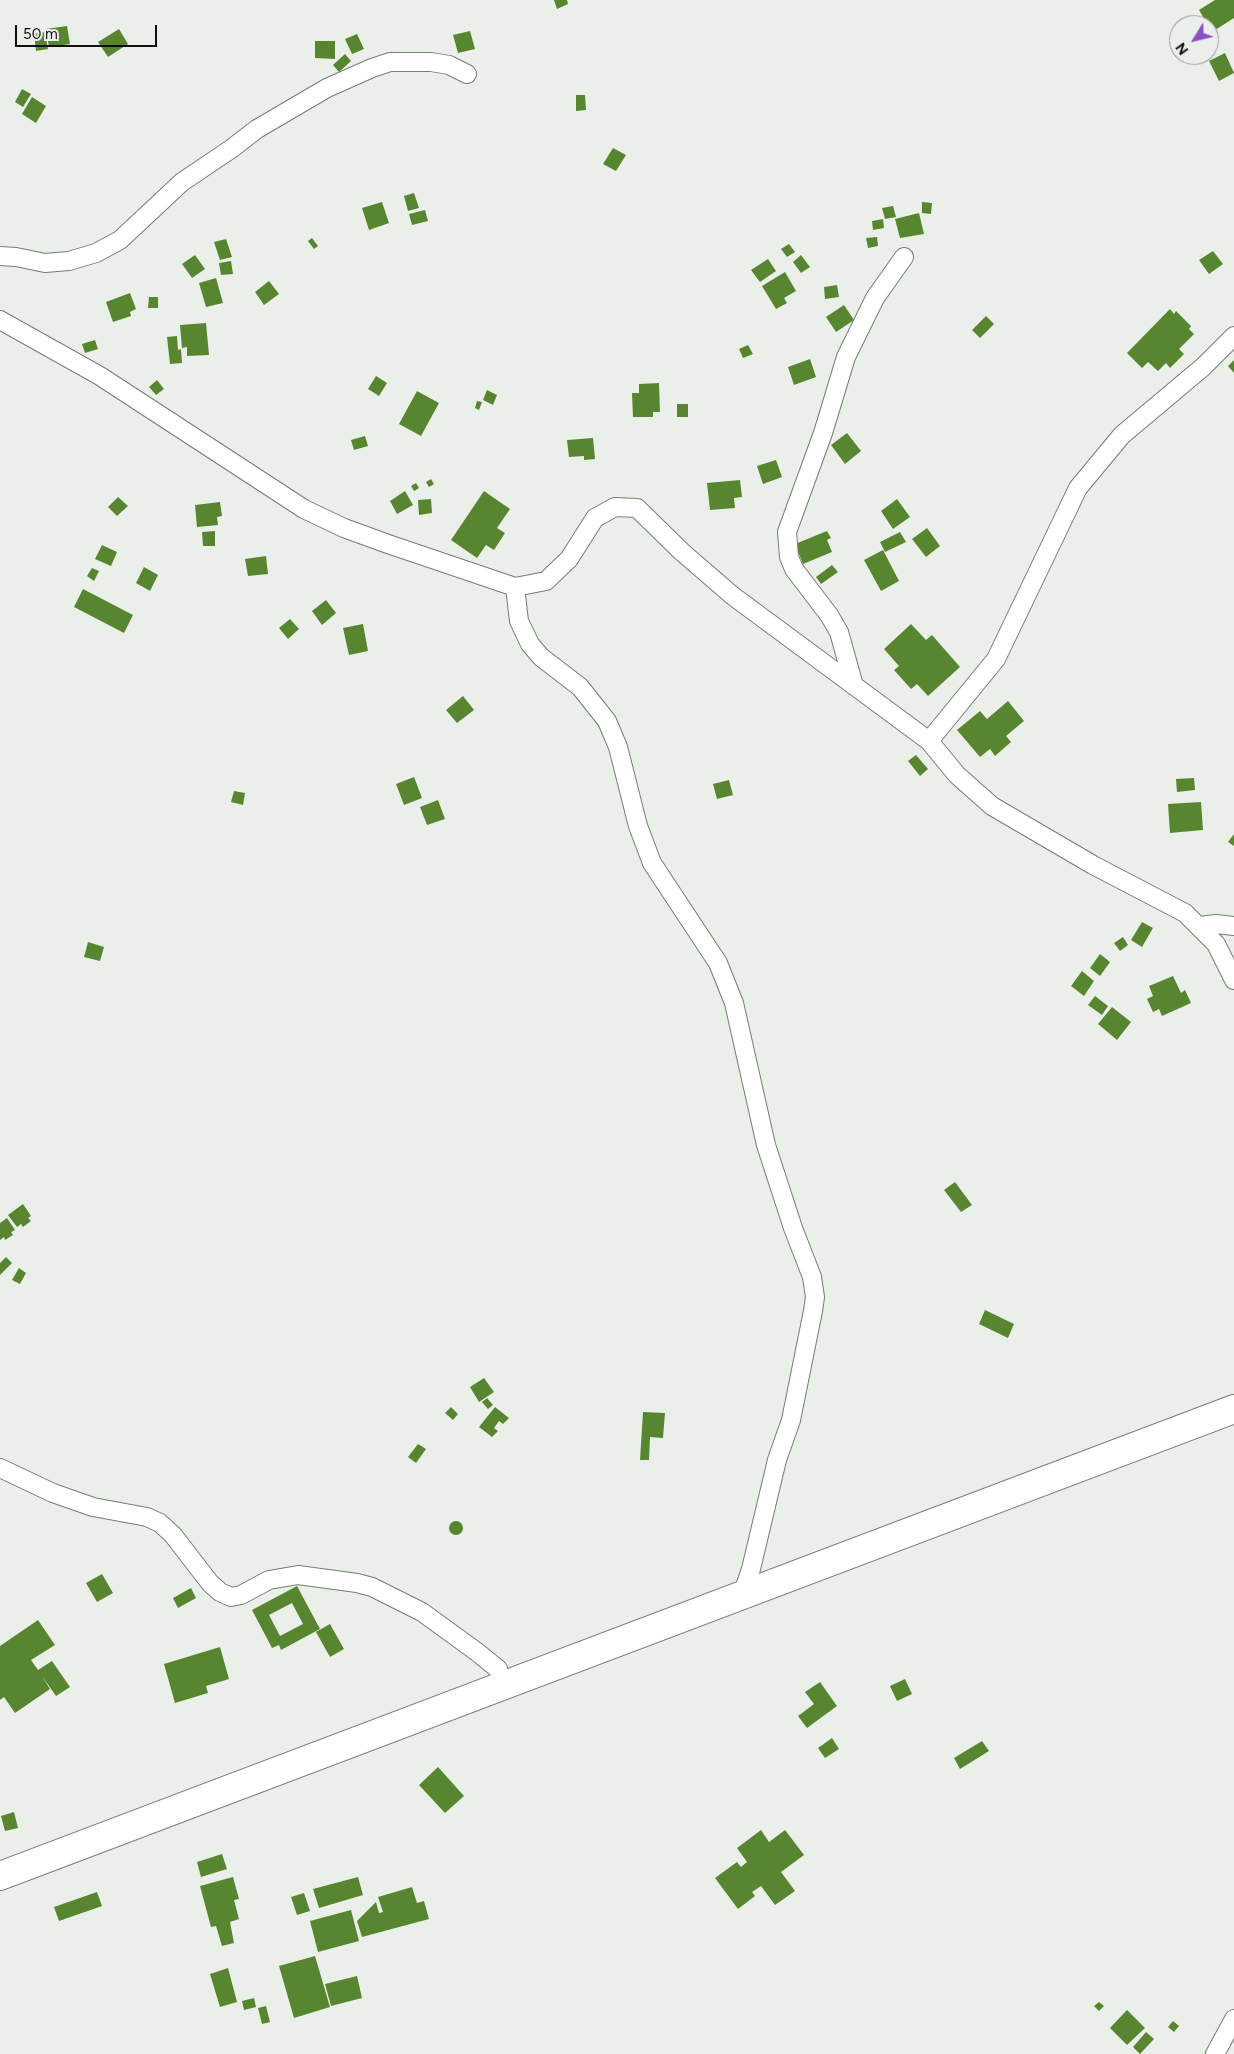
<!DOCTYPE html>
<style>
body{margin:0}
#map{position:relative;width:1234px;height:2054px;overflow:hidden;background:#ebefe9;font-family:Figtree,sans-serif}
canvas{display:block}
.north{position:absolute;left:1169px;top:15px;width:50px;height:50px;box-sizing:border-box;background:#ebefe9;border:1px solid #929591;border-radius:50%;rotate:234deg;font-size:14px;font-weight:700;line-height:20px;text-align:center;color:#0d0f0d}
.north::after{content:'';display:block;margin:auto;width:18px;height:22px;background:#8851c8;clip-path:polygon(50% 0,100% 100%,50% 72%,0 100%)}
.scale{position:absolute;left:15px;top:25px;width:142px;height:22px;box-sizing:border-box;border:2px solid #0d0f0d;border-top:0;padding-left:6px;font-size:15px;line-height:18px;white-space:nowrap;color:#0d0f0d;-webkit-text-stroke:4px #ebefe9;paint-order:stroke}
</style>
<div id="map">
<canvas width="1234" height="2054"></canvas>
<div class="north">N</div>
<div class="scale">50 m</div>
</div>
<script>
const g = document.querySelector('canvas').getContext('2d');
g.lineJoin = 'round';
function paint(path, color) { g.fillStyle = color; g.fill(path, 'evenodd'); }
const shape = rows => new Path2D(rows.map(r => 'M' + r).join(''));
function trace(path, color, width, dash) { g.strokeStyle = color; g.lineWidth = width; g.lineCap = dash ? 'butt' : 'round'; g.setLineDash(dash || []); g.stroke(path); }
paint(shape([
 [554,0,567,0,568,4,557,9],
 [1215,0,1234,0,1234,18,1212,32,1199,10],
 [67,26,70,44,49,47,46,29],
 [119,29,128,44,108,57,98,42],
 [470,31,475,49,458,53,453,35],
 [45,32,48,49,36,51,34,34],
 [357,34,364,49,352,54,345,39],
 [315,41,335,41,335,59,315,58],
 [1225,53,1234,73,1219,81,1209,61],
 [345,54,351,61,339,72,333,65],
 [22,89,31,94,23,107,15,102],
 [576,95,585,95,586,110,576,111],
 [32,97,46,106,36,123,22,114],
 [613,148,626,155,616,171,603,164],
 [414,193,419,208,408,211,404,196],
 [382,202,389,223,369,230,362,208],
 [922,202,932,203,931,214,922,213],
 [893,206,896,217,885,219,882,208],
 [425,210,428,221,412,225,409,214],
 [919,213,924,234,900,238,895,219],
 [883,219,884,228,873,230,872,221],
 [877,237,878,246,868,248,866,238],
 [312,238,318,246,314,249,308,241],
 [226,239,232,257,220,260,214,242],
 [789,244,795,252,787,257,781,249],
 [1213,251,1223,264,1209,274,1199,260],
 [195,255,205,269,192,278,182,264],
 [801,255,810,267,801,273,793,262],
 [768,259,776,271,760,282,751,270],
 [231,261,233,274,221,275,219,263],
 [785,272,796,291,784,298,787,303,776,309,762,286],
 [216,278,223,303,206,307,199,283],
 [269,281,279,294,264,305,255,292],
 [837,285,839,297,825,299,824,287],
 [130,293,136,309,130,312,131,316,113,322,106,302],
 [149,297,158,297,158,308,148,308],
 [844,305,854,320,836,332,826,317],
 [1170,309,1174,314,1176,311,1191,326,1189,329,1194,334,1179,349,1184,354,1170,368,1166,363,1158,371,1148,362,1142,368,1127,353],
 [986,316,994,324,980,338,972,330],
 [206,323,209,355,187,356,187,347,182,348,180,325],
 [177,336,178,350,181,349,182,363,170,364,167,337],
 [95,340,98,349,85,353,82,344],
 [748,345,753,354,743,358,739,349],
 [810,359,816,377,794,385,788,367],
 [1234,360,1234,373,1228,366],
 [376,376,387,383,379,396,368,389],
 [157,380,164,389,156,395,149,387],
 [659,383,660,412,653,412,653,417,633,417,632,393,639,393,639,384],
 [487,390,497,395,493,405,483,400],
 [417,391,439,403,421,436,399,424],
 [477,401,482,402,479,410,475,408],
 [677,404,688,404,688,417,677,417],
 [847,433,861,451,845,464,831,445],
 [365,436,368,446,354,450,351,440],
 [593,438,595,459,584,460,584,456,569,457,567,440],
 [776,460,782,477,763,484,757,466],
 [431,479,434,484,429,487,426,482],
 [740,480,742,497,734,498,735,508,710,510,707,483],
 [416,483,419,488,414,491,411,486],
 [405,491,413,505,397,514,390,501],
 [484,491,510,509,497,528,505,533,494,550,486,545,477,558,451,540],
 [118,497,128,506,117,516,108,507],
 [431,499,432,513,419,515,418,500],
 [897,499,910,517,893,529,881,511],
 [220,502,222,516,217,517,218,525,197,527,195,505],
 [927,528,940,546,926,557,912,539],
 [215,531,215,546,203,546,202,532],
 [827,531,831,538,827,540,832,552,803,564,795,544],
 [900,532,906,542,885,552,880,542],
 [102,545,117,552,111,566,95,559],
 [883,550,899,581,881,591,864,560],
 [266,556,268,574,248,576,245,559],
 [832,565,838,572,821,584,816,577],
 [144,567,158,575,150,591,136,583],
 [92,568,99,571,94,581,87,576],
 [83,589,133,615,124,633,74,607],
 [326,600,336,613,322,625,312,611],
 [290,619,299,629,288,639,279,628],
 [363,624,368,651,349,655,343,628],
 [911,624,926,640,932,635,960,667,928,696,917,684,911,689,894,670,899,666,884,649],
 [463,696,474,710,457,723,446,710],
 [1008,701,1024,721,1006,736,1011,742,995,756,990,749,980,757,957,730,980,711,987,719],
 [916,755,928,769,920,776,908,761],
 [414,777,422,798,404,805,396,784],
 [1194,778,1195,790,1177,792,1176,779],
 [729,780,733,795,717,799,713,784],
 [234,791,245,793,243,805,231,802],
 [438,800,445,819,427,825,420,807],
 [1201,802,1203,830,1170,833,1168,804],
 [1234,834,1234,846,1228,842],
 [1142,922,1153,928,1142,947,1131,940],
 [1123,937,1128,945,1120,951,1114,943],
 [88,942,104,947,100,961,84,957],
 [1100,954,1110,962,1100,976,1090,968],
 [1082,971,1094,981,1084,996,1071,986],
 [1173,976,1181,993,1185,990,1191,1003,1162,1016,1159,1009,1153,1012,1147,999,1153,996,1149,986],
 [1095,996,1108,1006,1102,1015,1088,1005],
 [1112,1007,1131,1022,1117,1040,1098,1024],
 [955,1182,972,1205,961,1212,944,1190],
 [23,1204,31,1216,28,1218,31,1221,23,1227,21,1224,17,1227,8,1215],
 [7,1218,15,1230,11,1232,13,1235,5,1240,4,1237,0,1240,0,1223],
 [6,1257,12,1263,0,1275,0,1263],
 [19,1268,26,1273,20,1284,12,1280],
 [985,1310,1014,1324,1008,1338,979,1324],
 [484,1378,494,1392,479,1402,470,1387],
 [487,1398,493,1405,488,1409,482,1402],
 [451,1407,458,1414,453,1420,445,1413],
 [495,1407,509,1418,503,1424,499,1421,494,1428,498,1431,492,1437,479,1427],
 [643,1412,665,1413,663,1438,650,1437,649,1460,640,1460],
 [418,1444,426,1449,416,1463,408,1457],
 '449 1528a7 7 0 1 1 14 0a7 7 0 1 1-14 0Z',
 [102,1574,113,1593,97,1602,86,1583],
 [297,1586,320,1629,281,1650,279,1645,272,1648,252,1610],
 [292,1603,303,1624,280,1636,269,1615],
 [191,1588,196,1598,178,1608,173,1598],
 [38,1620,55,1645,31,1660,38,1670,52,1661,70,1687,56,1696,42,1676,50,1689,15,1713,4,1697,0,1700,0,1646],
 [330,1624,344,1649,330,1657,316,1632],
 [220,1647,229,1679,206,1686,208,1693,175,1703,164,1664],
 [905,1679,912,1694,897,1701,890,1686],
 [820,1682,837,1706,807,1728,798,1716,814,1704,805,1692],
 [832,1738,839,1749,825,1758,818,1748],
 [982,1741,989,1751,960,1769,954,1758],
 [438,1767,464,1796,445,1813,419,1785],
 [14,1812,18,1828,5,1831,1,1816],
 [761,1830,769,1842,785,1830,804,1855,781,1872,795,1891,775,1905,761,1886,752,1892,755,1896,738,1909,715,1878,737,1862,741,1867,747,1862,737,1848],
 [222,1854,227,1869,201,1877,197,1862],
 [233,1877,239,1899,234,1900,239,1919,230,1922,234,1943,222,1946,216,1926,211,1927,200,1886],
 [358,1877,363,1895,319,1908,313,1889],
 [412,1887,417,1903,424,1901,429,1919,362,1937,357,1921,376,1902,379,1913,383,1912,378,1897],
 [97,1892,102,1906,59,1921,54,1907],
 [304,1893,310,1911,297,1915,291,1897],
 [351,1910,359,1941,318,1952,310,1921],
 [315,1956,330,2007,294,2018,279,1966],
 [228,1968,237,2002,220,2007,210,1974],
 [357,1976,362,1998,331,2006,325,1984],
 [254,1998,256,2007,244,2010,242,2001],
 [1099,2002,1104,2006,1099,2011,1094,2006],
 [266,2006,270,2022,262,2024,258,2008],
 [1127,2010,1145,2028,1127,2045,1110,2028],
 [1173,2021,1179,2026,1174,2032,1168,2027],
 [1146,2032,1154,2039,1140,2054,1133,2047]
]), '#588630');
const minor = shape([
 [0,256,16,257,45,263,69,261,96,253,120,240,182,182,231,149,257,129,327,88,372,68,390,62,431,62,449,65,467,74],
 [0,320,100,376,304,509,344,528,388,544,515,587,546,581,569,559,595,518,615,507,637,508,682,552,733,596,929,741,957,775,992,806,1093,865,1185,913,1216,944,1234,980],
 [515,587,519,621,530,644,541,657,580,687,607,721,618,747,638,826,652,863,718,963,734,1003,766,1145,793,1228,812,1277,815,1297,813,1311,791,1420,777,1460,751,1569,742,1596],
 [854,686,839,632,829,615,794,569,789,557,787,532,823,433,846,357,875,298,904,257],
 [929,741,996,659,1078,488,1122,435,1203,367,1234,336],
 [1200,926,1216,924,1234,926],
 [0,1468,53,1493,93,1507,147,1517,160,1523,173,1535,210,1583,220,1592,231,1597,241,1595,269,1580,298,1575,357,1583,372,1587,422,1612,477,1652,498,1669,503,1686],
 [1215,2054,1234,2019]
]);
const trunk = shape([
 [0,1876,1234,1409]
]);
trace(minor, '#777b75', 20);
trace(trunk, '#777b75', 30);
trace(minor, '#fff', 18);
trace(trunk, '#fff', 28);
</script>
